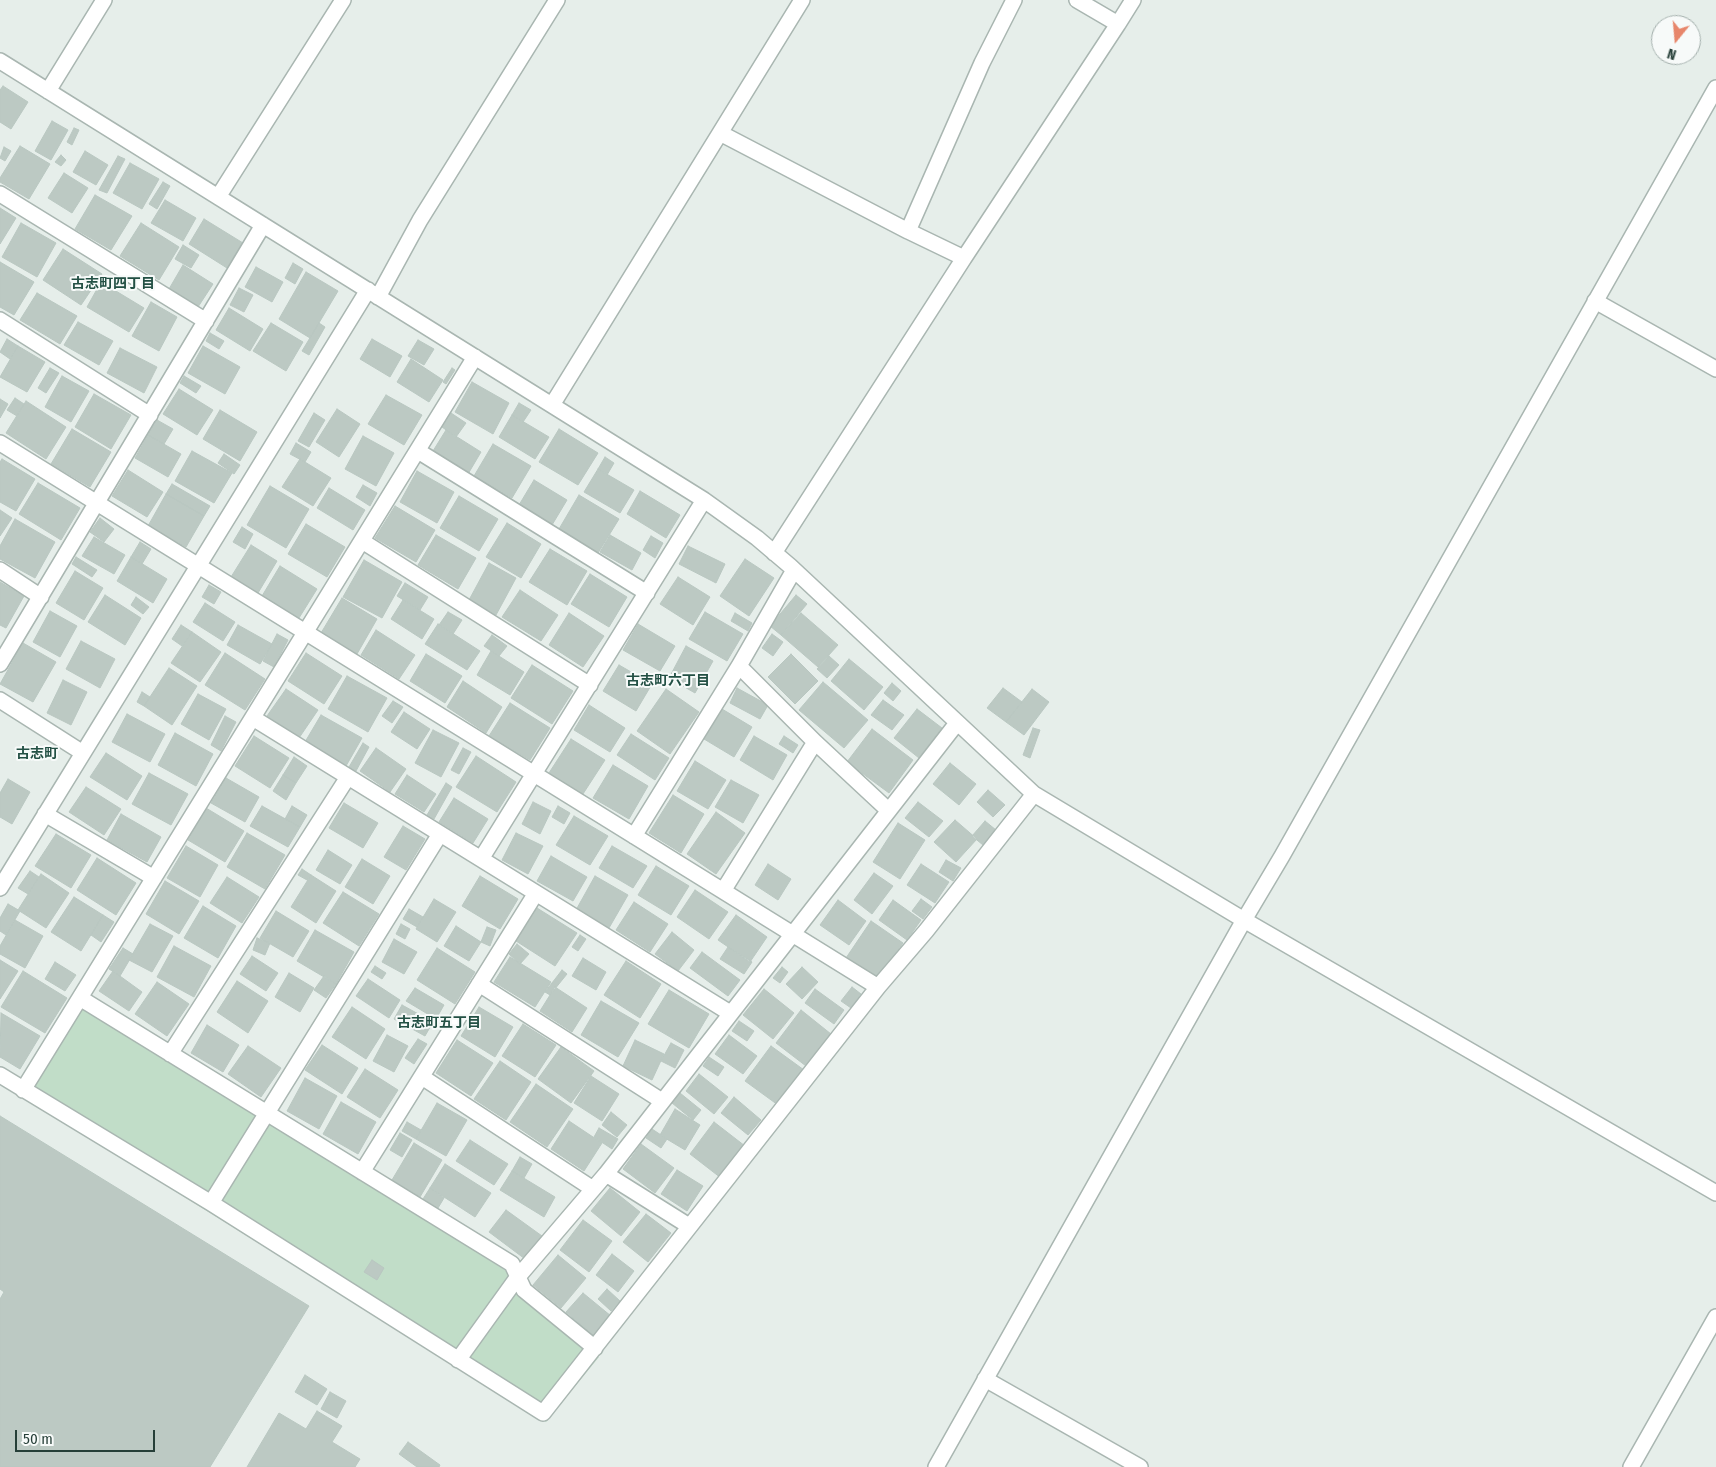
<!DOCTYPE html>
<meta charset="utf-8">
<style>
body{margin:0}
#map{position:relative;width:1716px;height:1467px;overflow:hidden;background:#e6eeea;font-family:"Fira Sans Condensed",sans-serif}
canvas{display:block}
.north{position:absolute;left:1651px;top:15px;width:50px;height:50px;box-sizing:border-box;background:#f7faf9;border:1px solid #a3afac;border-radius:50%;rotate:197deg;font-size:14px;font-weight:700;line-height:20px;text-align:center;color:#263f38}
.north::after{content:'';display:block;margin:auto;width:18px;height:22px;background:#e7866b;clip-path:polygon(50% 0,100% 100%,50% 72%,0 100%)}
.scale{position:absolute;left:15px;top:1430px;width:140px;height:22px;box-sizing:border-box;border:2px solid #263f38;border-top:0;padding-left:6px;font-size:15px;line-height:18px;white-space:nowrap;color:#263f38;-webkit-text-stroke:4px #f7faf9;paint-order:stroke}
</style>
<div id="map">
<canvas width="1716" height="1467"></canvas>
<div class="north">N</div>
<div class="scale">50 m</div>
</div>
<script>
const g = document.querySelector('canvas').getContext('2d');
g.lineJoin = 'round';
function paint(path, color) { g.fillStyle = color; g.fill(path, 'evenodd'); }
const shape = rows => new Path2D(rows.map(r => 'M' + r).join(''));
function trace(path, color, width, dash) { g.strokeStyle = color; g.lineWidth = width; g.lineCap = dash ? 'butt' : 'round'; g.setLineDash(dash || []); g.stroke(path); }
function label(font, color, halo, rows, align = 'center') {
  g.font = font + ' "Fira Sans Condensed","Noto Sans JP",sans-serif'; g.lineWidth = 4; g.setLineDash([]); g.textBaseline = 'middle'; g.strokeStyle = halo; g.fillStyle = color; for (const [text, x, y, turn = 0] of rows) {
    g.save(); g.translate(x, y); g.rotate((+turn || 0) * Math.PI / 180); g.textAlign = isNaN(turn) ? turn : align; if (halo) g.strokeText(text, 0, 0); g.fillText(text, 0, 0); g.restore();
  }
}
paint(shape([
 [80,1003,184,1064,508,1272,519,1293,599,1357,546,1422,22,1096]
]), '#c1ddc8');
const building = shape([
 [3,86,28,102,11,129,0,122,0,90,3,86],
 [52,121,68,130,51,160,35,151,52,121],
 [74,128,79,130,72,145,67,142,74,128],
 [20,146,50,164,29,199,0,182,0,178,20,146],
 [4,147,11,151,5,161,0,158,4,147],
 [85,151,108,165,96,185,73,172,85,151],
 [61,155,66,160,61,166,55,162,61,155],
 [118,156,125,159,107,193,99,190,118,156],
 [130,163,159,179,142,209,113,193,130,163],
 [64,173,88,188,72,213,48,198,64,173],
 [163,182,170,186,157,209,149,204,163,182],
 [95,195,132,216,111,250,75,229,95,195],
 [165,200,196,218,183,241,151,223,165,200],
 [0,208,16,218,0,244,0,208],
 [204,219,243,243,227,268,189,244,204,219],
 [21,223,56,243,37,277,2,257,21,223],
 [141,223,179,247,159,280,120,256,141,223],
 [183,245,199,255,191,268,175,259,183,245],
 [63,249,102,274,81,305,43,280,63,249],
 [0,262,34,282,14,315,0,307,0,262],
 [293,263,303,269,295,284,285,278,293,263],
 [183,265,213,284,198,307,169,289,183,265],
 [256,267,283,282,272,302,245,287,256,267],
 [306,272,338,291,310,338,279,319,306,272],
 [101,282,144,308,129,332,87,307,101,282],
 [239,288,253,295,244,312,230,305,239,288],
 [37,293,77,316,60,344,20,320,37,293],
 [151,302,177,317,159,351,132,336,151,302],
 [229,308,263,329,250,351,216,330,229,308],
 [78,322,113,341,99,365,64,345,78,322],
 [271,323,303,342,286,371,253,351,271,323],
 [319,323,325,327,309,355,302,351,319,323],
 [210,333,224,341,219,349,206,341,210,333],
 [7,339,18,346,10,359,0,352,7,339],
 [372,339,402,356,390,377,360,359,372,339],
 [418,340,434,349,424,365,408,356,418,340],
 [18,346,45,362,27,392,0,377,18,346],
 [203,346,240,367,225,394,188,373,203,346],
 [120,348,157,367,144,393,107,373,120,348],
 [411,359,443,380,429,402,397,382,411,359],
 [50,368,59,373,46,393,38,388,50,368],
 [452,368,455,370,446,384,443,382,452,368],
 [62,376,89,391,71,422,45,407,62,376],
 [184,376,201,386,196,393,180,383,184,376],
 [472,382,509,403,493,434,455,412,472,382],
 [179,389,213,410,197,435,163,414,179,389],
 [94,394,131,415,111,449,75,427,94,394],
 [386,395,422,415,404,445,368,424,386,395],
 [15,398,24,404,17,416,7,410,15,398],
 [0,399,8,404,0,418,0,399],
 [26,401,66,427,46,459,6,433,26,401],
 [519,403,531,410,523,422,512,415,519,403],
 [337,409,360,424,339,457,316,442,337,409],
 [220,410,257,432,240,461,203,439,220,410],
 [314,413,325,420,309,447,298,441,314,413],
 [451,413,466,423,456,437,442,427,451,413],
 [512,415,549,437,535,459,499,437,512,415],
 [157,420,173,429,164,444,148,435,157,420],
 [72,429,111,452,90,487,51,464,72,429],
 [559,429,598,453,578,485,539,462,559,429],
 [446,430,481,452,468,474,433,451,446,430],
 [148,435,181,454,168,477,135,458,148,435],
 [363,436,394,453,376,486,345,469,363,436],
 [296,443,311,452,305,462,290,454,296,443],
 [493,444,531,466,512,498,474,476,493,444],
 [192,451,232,473,214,503,175,481,192,451],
 [224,454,240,465,234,474,218,463,224,454],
 [605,457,614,463,607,475,598,469,605,457],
 [2,459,35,479,16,511,0,502,0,462,2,459],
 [300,459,331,478,313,506,282,487,300,459],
 [598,469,634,490,620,513,584,492,598,469],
 [128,470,163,492,147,517,112,496,128,470],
 [417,471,454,492,437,523,400,502,417,471],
 [534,480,567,500,552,525,519,505,534,480],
 [38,483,80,508,61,540,19,514,38,483],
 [172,484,210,506,204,516,166,494,172,484],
 [363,485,377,493,370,506,356,497,363,485],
 [270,486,309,509,286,548,247,525,270,486],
 [329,488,365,510,353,530,317,508,329,488],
 [640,491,680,515,666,538,627,514,640,491],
 [166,494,204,516,186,547,148,526,166,494],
 [579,495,619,519,598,553,559,529,579,495],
 [459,496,498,519,479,551,440,528,459,496],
 [395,506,435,530,416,562,375,538,395,506],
 [0,510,12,518,0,536,0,510],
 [100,518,114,529,104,542,90,532,100,518],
 [15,519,55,542,35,578,0,559,0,546,15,519],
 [507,523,541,544,521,578,486,557,507,523],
 [306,524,345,547,327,577,288,554,306,524],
 [242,527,253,534,245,549,233,542,242,527],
 [436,535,476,558,458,589,418,565,436,535],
 [610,535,641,553,632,570,600,552,610,535],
 [651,536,663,543,655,558,643,550,651,536],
 [94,537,125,555,114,574,82,556,94,537],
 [140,542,151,549,142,564,131,557,140,542],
 [251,545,277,561,258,593,231,577,251,545],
 [688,546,725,564,716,583,679,564,688,546],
 [550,549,587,571,567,605,529,582,550,549],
 [76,557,97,570,92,577,72,564,76,557],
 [131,557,167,579,153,603,117,581,131,557],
 [745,559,774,578,749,616,720,596,745,559],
 [364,560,402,582,382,618,343,597,364,560],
 [489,563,516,578,496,615,469,600,489,563],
 [280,566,317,589,299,618,262,596,280,566],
 [75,571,103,588,84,620,56,603,75,571],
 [590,574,627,597,609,627,571,604,590,574],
 [678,577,710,597,693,625,660,604,678,577],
 [0,582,24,596,6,628,0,625,0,582],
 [405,583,428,597,420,610,397,596,405,583],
 [209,585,221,592,214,604,202,597,209,585],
 [520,590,558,615,541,641,502,617,520,590],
 [105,595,141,618,125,645,88,622,105,595],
 [796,595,807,604,781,635,770,626,796,595],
 [136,597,149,607,143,614,131,605,136,597],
 [342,598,377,619,357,654,321,633,342,598],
 [403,600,434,619,422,639,391,619,403,600],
 [205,603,235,622,223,641,193,622,205,603],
 [50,611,77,626,60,657,33,642,50,611],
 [448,612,462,620,453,634,439,625,448,612],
 [705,612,743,634,727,661,689,639,705,612],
 [569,613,604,636,583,667,549,645,569,613],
 [735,613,752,623,748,631,731,621,735,613],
 [801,613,838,645,818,667,781,635,801,613],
 [438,624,480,651,467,670,425,644,438,624],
 [638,624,675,646,660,671,623,650,638,624],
 [181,625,192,632,182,646,172,639,181,625],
 [238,625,272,644,260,664,227,645,238,625],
 [376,630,415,655,399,679,361,655,376,630],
 [192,632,221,652,200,682,171,663,192,632],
 [277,634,288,640,274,667,263,661,277,634],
 [772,634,783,642,773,656,762,648,772,634],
 [492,635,507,646,499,656,484,646,492,635],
 [81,641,115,659,100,688,66,669,81,641],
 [23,643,56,662,33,702,0,684,23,643],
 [686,646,713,661,695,693,669,678,686,646],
 [491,651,524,672,510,695,477,675,491,651],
 [225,653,265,679,245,710,205,685,225,653],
 [306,653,342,676,324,704,288,681,306,653],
 [426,654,462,676,445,703,410,681,426,654],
 [791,654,818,681,795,704,768,677,791,654],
 [829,656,839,665,827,678,817,669,829,656],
 [849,659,883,687,864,710,831,681,849,659],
 [532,665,573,691,552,724,511,698,532,665],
 [619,665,652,684,636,711,603,691,619,665],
 [169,668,197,686,172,725,144,706,169,668],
 [347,676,387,698,368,732,328,709,347,676],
 [63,680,87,692,71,725,47,713,63,680],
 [463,681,502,707,486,733,447,707,463,681],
 [823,682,868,720,844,748,799,710,823,682],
 [892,683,901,691,893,701,884,693,892,683],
 [737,688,768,705,760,719,730,703,737,688],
 [1003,688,1022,702,1006,722,987,708,1003,688],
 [286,689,318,710,299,738,267,716,286,689],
 [666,689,699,712,670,754,637,731,666,689],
 [1032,689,1049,702,1024,735,1006,722,1032,689],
 [142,692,150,697,144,706,137,702,142,692],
 [198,694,226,709,209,740,181,724,198,694],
 [883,700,904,715,892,730,871,715,883,700],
 [393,701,403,707,392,723,382,716,393,701],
 [510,703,550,728,530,760,489,736,510,703],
 [589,705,625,728,610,752,574,730,589,705],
 [722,709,752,727,734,757,704,739,722,709],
 [917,709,942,728,919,758,894,738,917,709],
 [404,712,430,729,417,749,391,732,404,712],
 [127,714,165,734,150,762,112,742,127,714],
 [321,715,362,738,346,766,305,742,321,715],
 [225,716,236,722,221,751,211,745,225,716],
 [1033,728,1040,730,1030,758,1023,755,1033,728],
 [872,729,913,760,889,793,847,762,872,729],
 [433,730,459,743,441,777,415,763,433,730],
 [175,733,213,754,196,786,158,765,175,733],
 [631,734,669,758,655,780,617,755,631,734],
 [254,736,289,758,270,788,235,766,254,736],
 [754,736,787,755,773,780,740,760,754,736],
 [784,736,798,745,793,753,779,744,784,736],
 [571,739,605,760,581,797,547,776,571,739],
 [363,743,369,747,356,771,349,767,363,743],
 [376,748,406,769,390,792,360,771,376,748],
 [463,748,471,752,459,774,451,770,463,748],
 [106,753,142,776,127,800,90,777,106,753],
 [476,756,516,782,497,812,456,787,476,756],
 [294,757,307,766,296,783,283,775,294,757],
 [695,761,726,780,708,809,677,791,695,761],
 [950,763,976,784,959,805,933,784,950,763],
 [613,765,648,786,629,819,593,798,613,765],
 [149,773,188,794,171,825,132,804,149,773],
 [283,775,296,783,286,800,273,791,283,775],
 [407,775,436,794,424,812,395,794,407,775],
 [226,778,259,797,245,822,211,803,226,778],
 [8,779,30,792,12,824,0,817,0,793,8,779],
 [731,780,759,795,743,823,715,807,731,780],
 [446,783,452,787,434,819,427,815,446,783],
 [86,787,121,809,104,835,69,812,86,787],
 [988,790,1005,805,993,817,977,802,988,790],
 [673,795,704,814,681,853,649,833,673,795],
 [454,798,488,819,473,843,439,822,454,798],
 [533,802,551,811,540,834,522,824,533,802],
 [918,802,943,821,929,837,905,818,918,802],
 [344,803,378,823,363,848,329,828,344,803],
 [262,806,300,827,288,847,250,826,262,806],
 [292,806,307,815,300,827,285,819,292,806],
 [558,806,570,813,564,824,552,817,558,806],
 [206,808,244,831,225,862,188,840,206,808],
 [716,812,745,833,716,874,687,854,716,812],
 [121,814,161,837,147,862,107,840,121,814],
 [574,816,608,836,590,865,556,845,574,816],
 [955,820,977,839,956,862,934,842,955,820],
 [985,821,996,830,983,845,972,836,985,821],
 [898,823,925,840,900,879,873,862,898,823],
 [403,826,425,839,406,870,384,857,403,826],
 [247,833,285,855,265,889,227,867,247,833],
 [516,833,543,846,528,874,502,860,516,833],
 [56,834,91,855,71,888,35,866,56,834],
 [186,846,218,865,200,897,167,878,186,846],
 [612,846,647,866,633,888,599,868,612,846],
 [328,850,352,865,340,884,316,870,328,850],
 [551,856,587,877,573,901,537,881,551,856],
 [97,858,136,883,116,915,77,890,97,858],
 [362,859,390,876,373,904,345,887,362,859],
 [946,860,961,868,953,881,939,872,946,860],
 [768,864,791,879,778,900,755,885,768,864],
 [921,864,949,882,935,903,907,885,921,864],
 [656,866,689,886,671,915,638,895,656,866],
 [302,869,311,875,307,880,298,875,302,869],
 [30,871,39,877,28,894,18,888,30,871],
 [874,873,893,886,872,914,854,900,874,873],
 [41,874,69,893,46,928,18,910,41,874],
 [311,875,336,891,316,923,291,907,311,875],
 [480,876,518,899,500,929,462,906,480,876],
 [595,876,628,895,609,928,576,910,595,876],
 [227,877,259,897,242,923,210,903,227,877],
 [165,881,199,901,179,934,146,914,165,881],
 [695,890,728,912,709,939,677,917,695,890],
 [343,892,379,914,359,946,323,923,343,892],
 [74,897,103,915,81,951,51,932,74,897],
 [434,899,456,912,437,942,416,929,434,899],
 [921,899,932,907,923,919,912,911,921,899],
 [838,900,866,921,849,945,820,925,838,900],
 [893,900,921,920,907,940,879,920,893,900],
 [634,902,668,924,650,952,616,930,634,902],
 [8,904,20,911,6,935,0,931,0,918,8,904],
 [203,906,236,926,218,958,184,938,203,906],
 [537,908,577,933,555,966,516,941,537,908],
 [409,909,423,917,417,927,403,919,409,909],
 [276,911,309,931,293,957,260,938,276,911],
 [103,915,114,922,101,942,91,935,103,915],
 [736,915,767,937,750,962,718,940,736,915],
 [15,920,43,936,25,968,0,954,0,946,15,920],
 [871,921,903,943,877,980,846,958,871,921],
 [150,924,173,936,152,972,129,960,150,924],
 [401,924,410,929,405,939,396,934,401,924],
 [456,926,481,942,469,961,444,946,456,926],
 [487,927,496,930,490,946,481,942,487,927],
 [315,930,354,952,336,984,297,961,315,930],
 [672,932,694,950,678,971,655,954,672,932],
 [580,935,586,939,578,951,572,947,580,935],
 [257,938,270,943,265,955,253,950,257,938],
 [394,939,417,952,404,974,382,962,394,939],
 [517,944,529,954,520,964,509,954,517,944],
 [174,946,211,966,194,997,157,977,174,946],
 [728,947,752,962,744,974,720,959,728,947],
 [123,948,133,954,120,976,109,969,123,948],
 [437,948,475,972,455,1004,417,980,437,948],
 [702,952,740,980,728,996,690,968,702,952],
 [252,956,278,973,266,991,240,974,252,956],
 [510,957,551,982,535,1007,494,982,510,957],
 [583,958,606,972,596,990,572,976,583,958],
 [0,960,18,971,0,999,0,960],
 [626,961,661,984,640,1018,604,995,626,961],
 [55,962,76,975,65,991,45,979,55,962],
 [375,966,386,973,382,979,371,972,375,966],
 [782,967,788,972,780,983,773,978,782,967],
 [802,967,818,982,802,999,786,984,802,967],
 [562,970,567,974,550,995,545,992,562,970],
 [23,971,67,998,45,1033,1,1007,23,971],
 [113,971,142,992,129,1011,99,991,113,971],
 [289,973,314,988,300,1012,275,997,289,973],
 [324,976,336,984,326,998,314,990,324,976],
 [368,979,400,1000,389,1018,356,996,368,979],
 [237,981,268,1001,248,1033,217,1012,237,981],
 [157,982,189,1004,167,1036,135,1014,157,982],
 [555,987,587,1008,572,1032,540,1011,555,987],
 [852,987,861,994,851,1008,841,1001,852,987],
 [415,988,444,1005,436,1019,406,1001,415,988],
 [764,989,794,1013,773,1039,743,1015,764,989],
 [815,989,844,1010,834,1024,805,1003,815,989],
 [669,990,709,1014,689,1048,648,1024,669,990],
 [601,1001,639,1023,618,1057,581,1035,601,1001],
 [402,1005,433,1022,425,1036,394,1019,402,1005],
 [352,1007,385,1029,366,1059,332,1037,352,1007],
 [479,1007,513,1027,495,1057,461,1036,479,1007],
 [801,1010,831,1034,806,1066,776,1043,801,1010],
 [1,1013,40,1036,20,1069,0,1057,1,1013],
 [739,1021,754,1031,747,1041,732,1031,739,1021],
 [523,1024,556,1045,535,1077,502,1056,523,1024],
 [207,1025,239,1045,223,1072,191,1053,207,1025],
 [387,1035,408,1046,394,1072,373,1061,387,1035],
 [729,1035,757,1056,743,1074,715,1054,729,1035],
 [418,1039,427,1044,414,1064,405,1058,418,1039],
 [457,1040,493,1063,471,1096,436,1073,457,1040],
 [635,1040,664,1054,652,1080,623,1066,635,1040],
 [671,1043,684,1050,675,1068,661,1061,671,1043],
 [322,1045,358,1068,342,1094,305,1070,322,1045],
 [248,1046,281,1068,261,1097,228,1074,248,1046],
 [771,1046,804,1070,778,1105,745,1081,771,1046],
 [561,1047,594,1071,571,1103,538,1079,561,1047],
 [709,1057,724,1067,718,1076,703,1066,709,1057],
 [500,1061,531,1082,506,1120,474,1099,500,1061],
 [365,1069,398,1090,380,1118,347,1097,365,1069],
 [699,1074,728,1097,714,1114,686,1091,699,1074],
 [591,1076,619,1094,602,1121,574,1103,591,1076],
 [305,1078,337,1096,319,1129,287,1111,305,1078],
 [536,1084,573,1109,547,1147,510,1122,536,1084],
 [680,1093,701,1110,693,1120,672,1103,680,1093],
 [734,1097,761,1120,748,1135,721,1113,734,1097],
 [341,1102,376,1122,358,1154,323,1134,341,1102],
 [437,1103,467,1120,446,1156,416,1139,437,1103],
 [675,1109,700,1125,685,1150,660,1135,675,1109],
 [611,1112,627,1125,617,1137,602,1125,611,1112],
 [0,1116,309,1306,210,1467,0,1467,0,1299,4,1292,0,1289,0,1116],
 [569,1121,602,1143,584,1171,551,1149,569,1121],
 [407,1122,421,1130,416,1139,402,1131,407,1122],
 [714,1122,745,1146,721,1178,690,1154,714,1122],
 [599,1128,618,1139,612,1149,594,1137,599,1128],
 [652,1129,667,1139,661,1148,646,1138,652,1129],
 [400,1133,412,1140,402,1157,390,1150,400,1133],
 [470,1140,508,1164,494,1185,456,1161,470,1140],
 [414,1143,442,1160,420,1197,392,1180,414,1143],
 [641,1144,674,1168,655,1193,623,1169,641,1144],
 [520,1157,532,1164,524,1178,512,1171,520,1157],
 [445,1164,491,1193,475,1217,430,1188,445,1164],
 [677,1170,703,1186,687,1211,661,1194,677,1170],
 [512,1171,555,1197,544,1217,500,1190,512,1171],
 [430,1188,444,1198,438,1208,423,1199,430,1188],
 [610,1188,640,1212,621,1236,591,1211,610,1188],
 [506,1210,542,1236,525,1259,489,1232,506,1210],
 [646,1214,671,1233,648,1262,623,1242,646,1214],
 [583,1220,612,1241,589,1272,560,1250,583,1220],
 [612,1254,634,1271,618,1292,596,1275,612,1254],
 [558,1255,586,1278,561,1308,533,1285,558,1255],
 [372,1260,384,1268,377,1280,364,1272,372,1260],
 [607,1289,620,1301,611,1311,598,1299,607,1289],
 [583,1293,611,1316,594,1336,566,1312,583,1293],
 [305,1375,327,1389,317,1405,295,1392,305,1375],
 [330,1392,346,1401,337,1418,321,1409,330,1392],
 [317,1411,342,1426,332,1442,360,1459,355,1467,247,1467,279,1413,306,1429,317,1411],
 [408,1442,440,1465,439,1467,417,1467,399,1454,408,1442]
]);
paint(building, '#bcc9c3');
trace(building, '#b9c7c1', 1);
const minor = shape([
 [802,0,720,133,908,231],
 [1014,0,982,63,908,231,964,258,1118,24],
 [1077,0,1118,24,1133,0],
 [0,61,704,500,757,538,790,566,1034,794,1244,920,1716,1193],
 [48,91,104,0],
 [0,194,206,321],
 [218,197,343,0],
 [378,297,420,220,557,0],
 [1595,301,1716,369],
 [0,320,150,415],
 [552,405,720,133],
 [0,443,878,987],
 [418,451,647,593],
 [362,541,590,685],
 [774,553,964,258],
 [0,570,41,597],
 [0,664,263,225],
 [739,666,794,570],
 [0,700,83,753],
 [253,718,730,1013],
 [45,814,154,878],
 [634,836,739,666,815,742],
 [481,859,704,500],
 [0,888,368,290],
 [723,891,815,742,888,810],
 [479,984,662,1101],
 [80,998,512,1264,524,1290,595,1348],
 [170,1054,348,777],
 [0,1075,211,1203,543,1413,878,987,926,931,1034,794],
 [422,1077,593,1189],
 [23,1090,475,357],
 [362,1172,536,893],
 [211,1203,440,834],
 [689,1226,606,1174,957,723],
 [458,1360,517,1278,606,1174],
 [985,1379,1140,1467],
 [936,1467,1244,920,1282,856,1716,88],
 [1631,1467,1716,1317]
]);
trace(minor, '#a9b6b1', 18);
trace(minor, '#fff', 15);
label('bold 14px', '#235044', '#f7faf9', [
 ["古志町四丁目",113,284],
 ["古志町六丁目",668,681],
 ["古志町",37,754],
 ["古志町五丁目",439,1023]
]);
</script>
